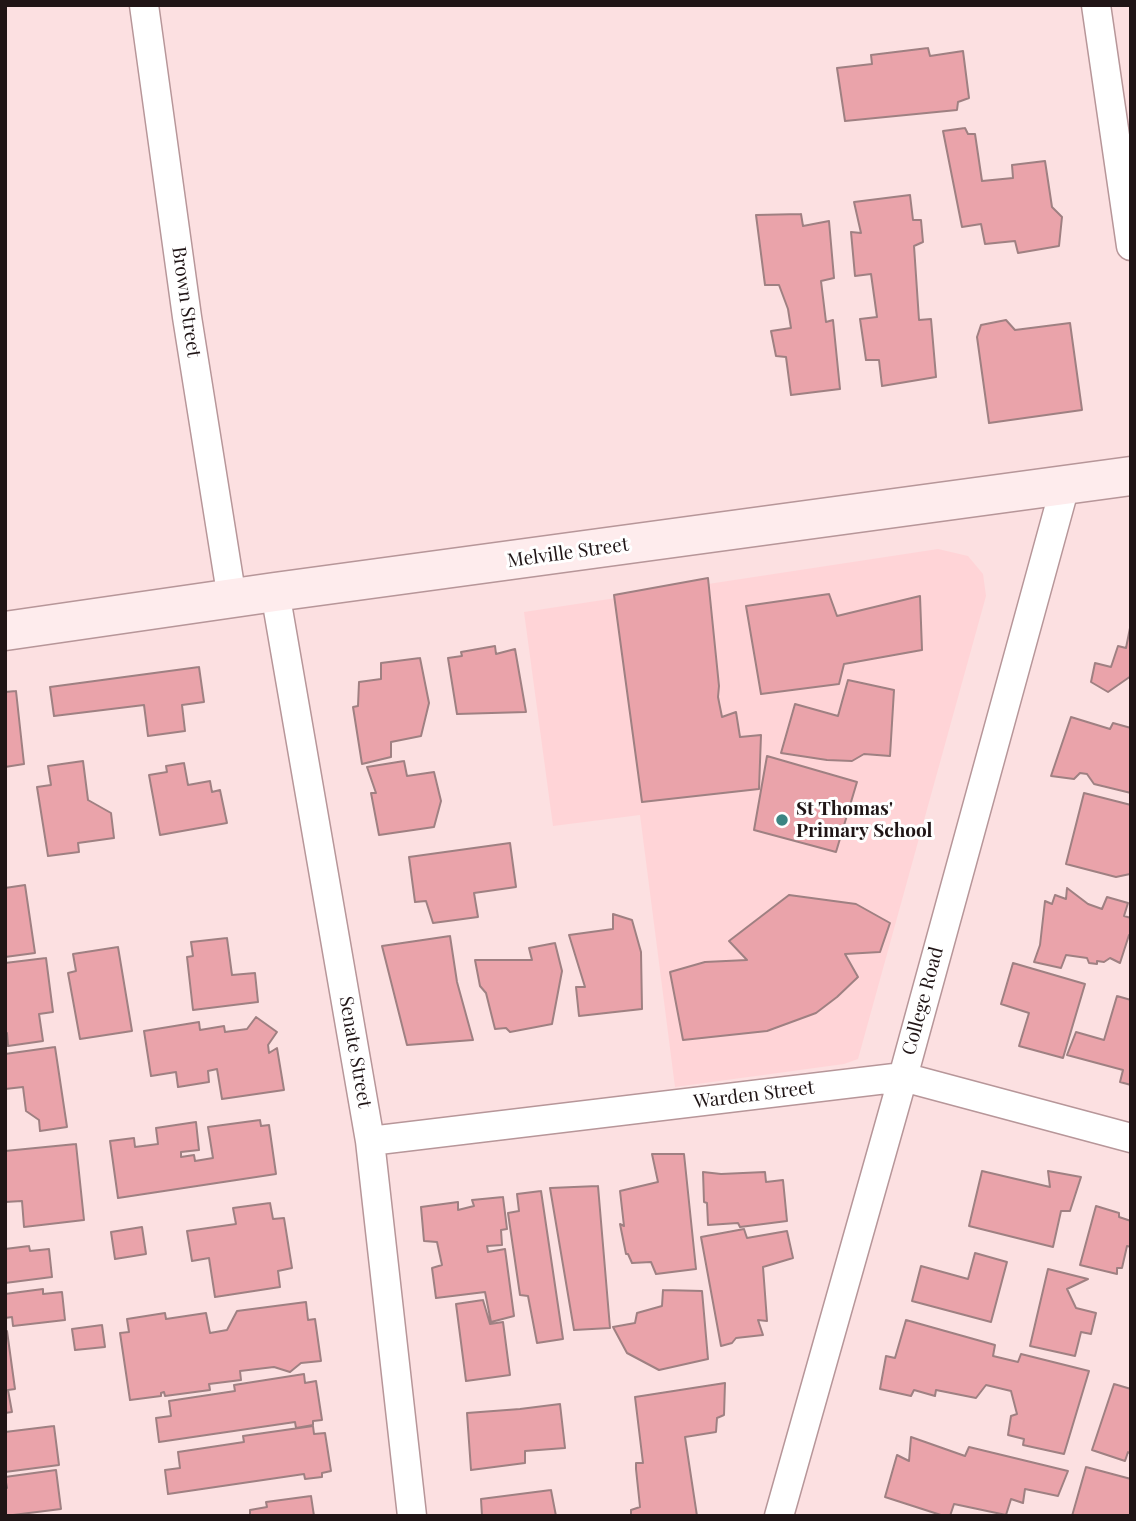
<!DOCTYPE html>
<style>
body{margin:0}
#map{position:relative;width:1136px;height:1521px;overflow:hidden;background:#fce0e1;font-family:"Playfair Display",serif}
canvas{display:block}
.frame{position:absolute;inset:0;border:7px solid #201516;pointer-events:none}
</style>
<div id="map">
<canvas width="1136" height="1521"></canvas>
<div class="frame"></div>
</div>
<script>
const g = document.querySelector('canvas').getContext('2d');
g.lineJoin = 'round';
function paint(path, color) { g.fillStyle = color; g.fill(path, 'evenodd'); }
const shape = rows => new Path2D(rows.map(r => 'M' + r).join(''));
function trace(path, color, width, dash) { g.strokeStyle = color; g.lineWidth = width; g.lineCap = dash ? 'butt' : 'round'; g.setLineDash(dash || []); g.stroke(path); }
function label(font, color, halo, rows, align = 'center') {
  g.font = font + ' "Playfair Display",serif'; g.lineWidth = 6; g.setLineDash([]); g.textBaseline = 'middle'; g.strokeStyle = halo; g.fillStyle = color; for (const [text, x, y, turn = 0] of rows) {
    g.save(); g.translate(x, y); g.rotate((+turn || 0) * Math.PI / 180); g.textAlign = isNaN(turn) ? turn : align; if (halo) g.strokeText(text, 0, 0); g.fillText(text, 0, 0); g.restore();
  }
}
paint(shape([
 [938,549,968,556,983,574,986,596,858,1059,844,1064,675,1087,640,815,553,826,524,612]
]), '#ffd4d7');
const building = shape([
 [928,48,930,56,963,51,969,98,958,102,957,110,845,121,837,68,872,64,871,55,928,48],
 [965,128,968,134,975,134,982,181,1013,178,1012,165,1045,161,1052,207,1062,217,1059,246,1018,253,1015,241,985,244,981,224,962,227,943,131,965,128],
 [910,195,913,220,921,220,923,242,914,246,919,320,931,319,936,377,882,386,879,360,866,360,860,319,877,317,871,274,855,276,851,232,861,233,854,202,910,195],
 [801,214,803,226,829,221,834,278,821,281,826,322,833,320,840,389,791,395,786,357,776,356,771,331,791,328,788,309,779,285,765,285,756,215,801,214],
 [1006,320,1015,330,1070,323,1082,410,989,423,977,337,981,325,1006,320],
 [708,578,719,686,718,697,722,717,736,712,740,737,761,735,759,789,642,802,614,595,708,578],
 [829,594,837,616,920,596,922,650,844,664,839,684,761,694,746,606,829,594],
 [1131,623,1131,676,1108,692,1091,682,1095,663,1111,667,1118,646,1126,648,1131,623],
 [495,646,496,654,515,649,526,712,457,714,448,658,462,656,461,652,495,646],
 [420,658,429,703,421,736,391,742,391,757,362,764,353,707,358,706,359,682,381,679,381,663,420,658],
 [199,667,204,702,182,705,185,731,148,736,144,705,54,716,50,687,199,667],
 [848,680,894,690,890,756,864,754,852,761,827,760,781,753,795,704,838,716,848,680],
 [16,691,24,764,5,767,5,692,16,691],
 [1071,717,1110,729,1113,723,1131,728,1131,793,1094,784,1087,774,1080,773,1074,779,1051,776,1071,717],
 [767,756,857,782,836,852,754,830,767,756],
 [83,761,88,800,111,813,114,838,78,843,79,852,48,856,37,787,51,785,48,766,83,761],
 [404,761,407,776,434,772,441,801,434,827,379,835,371,793,376,793,367,767,404,761],
 [184,763,188,785,210,781,212,792,220,790,227,823,160,835,149,775,167,772,166,766,184,763],
 [1084,793,1131,805,1130,874,1116,877,1066,864,1084,793],
 [510,843,516,887,474,893,478,917,433,923,426,901,415,902,409,857,510,843],
 [25,885,35,953,5,957,5,888,25,885],
 [1067,888,1088,904,1102,909,1107,897,1128,903,1124,916,1131,918,1131,935,1129,935,1120,963,1110,958,1104,962,1097,961,1097,964,1089,963,1087,958,1066,955,1061,968,1034,962,1040,945,1045,901,1052,904,1055,895,1066,899,1067,888],
 [789,895,856,904,890,923,880,952,845,954,858,977,837,997,816,1013,767,1031,683,1040,670,972,705,962,747,960,729,941,789,895],
 [613,914,632,920,641,952,642,1009,579,1016,576,987,585,987,569,935,613,929,613,914],
 [450,936,457,982,473,1040,407,1045,382,946,450,936],
 [227,938,232,975,255,973,258,1002,193,1010,187,957,193,956,191,942,227,938],
 [555,943,562,971,552,1024,510,1032,506,1028,495,1029,486,993,480,986,475,960,532,960,529,948,555,943],
 [118,947,132,1031,80,1039,68,973,76,971,73,954,118,947],
 [46,958,53,1012,39,1014,43,1041,8,1046,7,1033,5,1034,5,963,46,958],
 [1013,963,1085,984,1063,1058,1019,1046,1029,1013,1001,1004,1013,963],
 [1117,996,1131,1000,1131,1085,1120,1082,1123,1070,1067,1055,1076,1032,1104,1040,1117,996],
 [256,1017,277,1032,268,1045,269,1053,277,1048,284,1090,222,1099,217,1069,208,1071,209,1082,178,1087,176,1072,151,1076,144,1031,199,1022,200,1030,224,1026,225,1032,247,1029,256,1017],
 [55,1047,67,1127,40,1131,39,1120,26,1111,23,1087,5,1089,5,1054,55,1047],
 [260,1120,261,1126,269,1125,276,1174,118,1198,110,1141,134,1138,135,1147,158,1144,156,1128,196,1122,199,1150,181,1152,181,1157,194,1155,195,1161,213,1158,208,1127,260,1120],
 [76,1144,84,1220,24,1227,22,1201,5,1202,5,1151,76,1144],
 [652,1154,684,1154,696,1269,656,1274,651,1262,632,1263,628,1254,626,1254,620,1224,624,1226,620,1191,658,1182,652,1154],
 [982,1171,1050,1187,1048,1171,1081,1177,1070,1211,1061,1211,1053,1247,969,1226,982,1171],
 [703,1172,721,1174,765,1172,766,1182,783,1180,787,1221,740,1227,738,1223,708,1225,707,1203,704,1202,703,1172],
 [598,1186,610,1328,574,1330,550,1188,598,1186],
 [541,1191,563,1339,537,1343,528,1296,520,1295,508,1213,519,1211,517,1194,541,1191],
 [503,1197,507,1229,501,1230,502,1245,487,1246,488,1252,505,1249,514,1316,491,1322,485,1292,436,1298,432,1268,442,1265,437,1242,424,1241,421,1207,458,1202,458,1210,474,1206,472,1200,503,1197],
 [270,1203,273,1219,284,1218,292,1268,278,1271,280,1287,215,1297,209,1258,192,1261,187,1231,236,1224,233,1208,270,1203],
 [1096,1206,1119,1213,1119,1217,1131,1221,1131,1247,1127,1246,1122,1268,1117,1268,1117,1274,1080,1265,1096,1206],
 [142,1227,146,1254,115,1259,111,1232,142,1227],
 [744,1229,747,1238,787,1231,793,1258,763,1267,767,1321,758,1320,763,1335,736,1338,732,1343,721,1346,701,1237,744,1229],
 [29,1246,30,1251,49,1249,52,1277,5,1283,5,1249,29,1246],
 [975,1253,1007,1262,991,1322,912,1301,921,1266,968,1279,975,1253],
 [1048,1269,1088,1279,1067,1289,1076,1308,1096,1313,1091,1334,1081,1332,1075,1356,1030,1346,1048,1269],
 [43,1289,43,1294,62,1292,65,1320,13,1326,12,1317,5,1318,5,1294,43,1289],
 [663,1290,702,1291,708,1359,659,1370,627,1353,613,1327,635,1323,637,1313,662,1306,663,1290],
 [483,1300,490,1324,503,1322,510,1375,466,1381,456,1304,483,1300],
 [306,1302,308,1320,315,1319,321,1361,301,1363,290,1372,274,1367,240,1371,241,1380,209,1384,210,1390,165,1396,164,1392,161,1393,161,1396,130,1400,120,1333,129,1332,127,1319,165,1313,166,1319,206,1313,210,1333,227,1330,237,1311,306,1302],
 [906,1320,995,1345,993,1356,1018,1362,1021,1354,1089,1371,1064,1454,1023,1445,1024,1439,1008,1435,1011,1416,1017,1414,1011,1391,986,1385,976,1398,936,1390,935,1396,914,1390,911,1396,880,1389,886,1356,895,1358,906,1320],
 [102,1325,105,1347,75,1350,72,1329,102,1325],
 [7,1331,15,1389,8,1390,12,1412,5,1413,5,1332,7,1331],
 [304,1374,305,1383,316,1381,322,1420,313,1421,313,1425,296,1428,295,1422,159,1442,156,1418,171,1416,169,1401,235,1391,234,1385,304,1374],
 [725,1383,724,1415,717,1418,716,1432,685,1437,697,1516,631,1516,631,1510,640,1507,636,1469,636,1463,643,1463,635,1397,725,1383],
 [1114,1384,1131,1389,1131,1454,1128,1452,1125,1461,1092,1450,1114,1384],
 [560,1404,565,1448,525,1451,525,1463,471,1470,467,1413,520,1409,560,1404],
 [54,1426,59,1465,5,1472,5,1432,54,1426],
 [313,1426,314,1434,325,1433,331,1471,322,1473,322,1477,305,1479,304,1474,168,1494,165,1470,180,1468,178,1452,244,1442,243,1436,313,1426],
 [911,1437,965,1456,969,1447,1068,1471,1058,1496,1025,1489,1023,1503,1011,1499,1006,1515,954,1504,950,1516,944,1516,885,1497,897,1455,909,1461,911,1437],
 [1086,1467,1131,1479,1131,1516,1072,1516,1086,1467],
 [56,1470,61,1509,5,1516,5,1488,7,1488,5,1477,56,1470],
 [551,1490,556,1516,482,1516,481,1499,551,1490],
 [311,1496,314,1516,250,1516,250,1510,267,1507,266,1502,311,1496]
]);
paint(building, '#eaa3aa');
trace(building, '#9f8082', 2);
const street = shape([
 [144,5,187,317,232,599],
 [1096,5,1131,246],
 [275,592,370,1141,412,1516],
 [370,1141,903,1077,1131,1138],
 [779,1516,903,1077,1065,486]
]);
const secondary = shape([
 [5,631,275,592,1131,476]
]);
trace(street, '#b79699', 31);
trace(secondary, '#b79699', 41);
trace(street, '#fff', 28);
trace(secondary, '#feeced', 38);
for (const [x, y, r, color] of [
 [782,820,7,"#3b8482"]
]) { const dot = new Path2D(); dot.arc(x, y, r, 0, 2 * Math.PI); g.fillStyle = color; g.fill(dot); trace(dot, '#fff', 2.5); }
label('19px', '#201516', '#fff', [
 ["Brown Street",186,302,82],
 ["Melville Street",568,553,-8],
 ["College Road",923,1001,-75],
 ["Senate Street",355,1052,80],
 ["Warden Street",754,1095,-7]
]);
label('bold 19px', '#201516', '#fff', [
 ["St Thomas'",796,809],
 ["Primary School",796,831]
], 'left');
</script>
